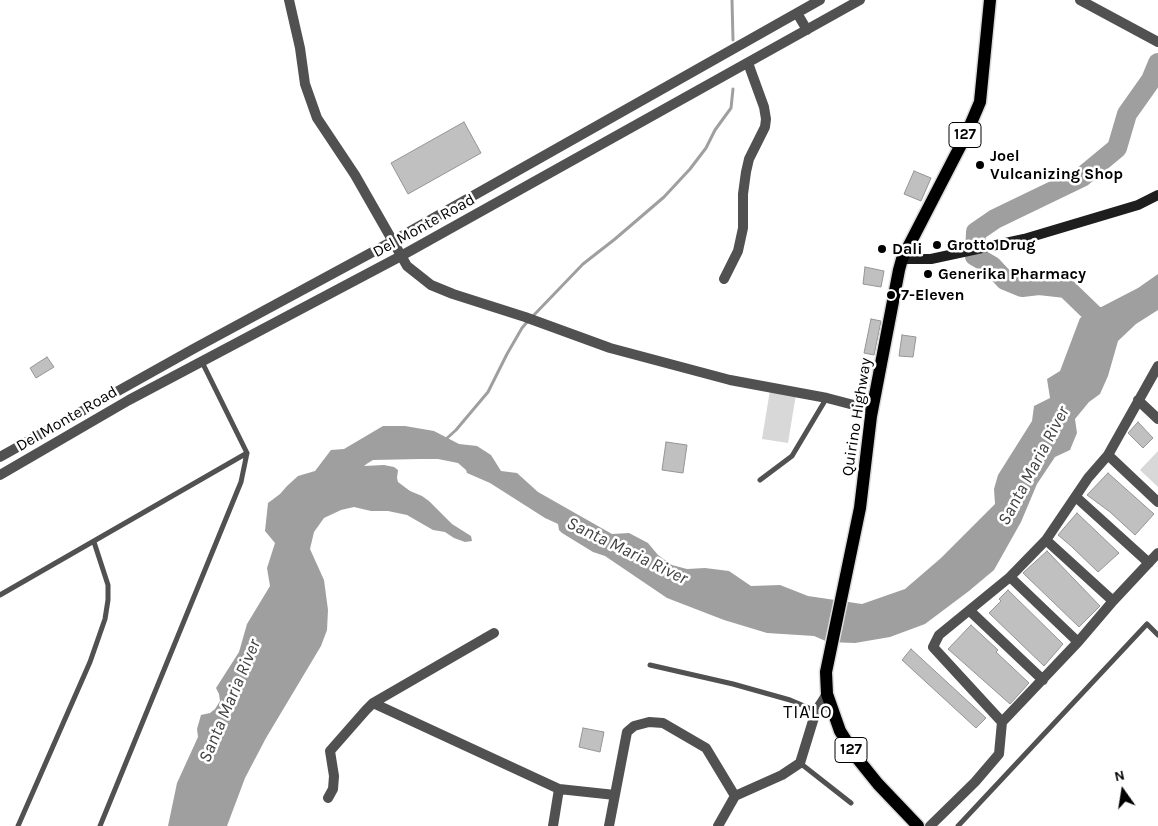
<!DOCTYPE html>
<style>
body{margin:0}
#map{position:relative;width:1158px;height:826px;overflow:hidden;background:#fff;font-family:Karla,sans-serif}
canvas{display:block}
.north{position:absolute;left:1098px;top:766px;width:50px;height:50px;-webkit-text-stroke:4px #fff;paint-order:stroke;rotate:347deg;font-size:14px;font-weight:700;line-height:20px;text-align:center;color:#000}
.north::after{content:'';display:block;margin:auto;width:18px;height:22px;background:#000;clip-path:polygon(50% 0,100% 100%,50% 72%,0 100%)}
</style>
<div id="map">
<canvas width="1158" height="826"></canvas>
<div class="north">N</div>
</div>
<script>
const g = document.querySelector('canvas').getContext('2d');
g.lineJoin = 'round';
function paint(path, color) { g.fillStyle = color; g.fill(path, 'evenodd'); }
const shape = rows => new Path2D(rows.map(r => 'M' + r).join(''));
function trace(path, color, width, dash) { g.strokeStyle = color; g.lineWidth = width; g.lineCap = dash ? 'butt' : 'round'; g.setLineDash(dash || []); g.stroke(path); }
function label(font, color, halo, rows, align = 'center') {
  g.font = font + ' Karla,sans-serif'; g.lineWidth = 5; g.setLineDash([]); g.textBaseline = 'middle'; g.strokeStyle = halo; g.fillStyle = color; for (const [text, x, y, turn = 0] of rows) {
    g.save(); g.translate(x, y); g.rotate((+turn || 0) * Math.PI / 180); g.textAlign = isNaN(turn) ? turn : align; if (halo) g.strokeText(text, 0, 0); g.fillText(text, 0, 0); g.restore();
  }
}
paint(shape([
 [770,390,796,394,788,443,762,439],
 [1158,451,1158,487,1140,470]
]), '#d8d8d8');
paint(shape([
 [1158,274,1158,310,1136,324,1118,341,1108,376,1100,394,1089,402,1075,419,1077,433,1070,450,1055,457,1037,484,1021,522,994,570,969,591,925,624,890,637,855,643,828,642,814,636,767,633,724,620,667,598,605,556,593,552,562,533,559,530,558,524,545,518,490,483,467,473,466,470,458,463,438,459,420,459,373,460,368,463,364,466,384,465,394,467,398,470,397,478,398,482,410,491,422,496,429,501,452,524,471,536,472,541,465,542,454,538,445,532,433,530,407,515,388,511,371,511,354,507,341,510,324,518,314,532,310,549,324,580,328,610,327,630,321,646,266,738,245,778,227,826,168,826,177,783,198,737,197,729,201,715,210,713,215,709,220,701,219,694,216,688,239,652,247,624,270,586,267,568,275,543,265,531,268,503,280,494,287,486,298,476,315,471,331,450,344,449,383,426,405,426,434,431,459,444,477,446,491,455,501,471,517,473,538,492,612,534,629,533,648,543,658,555,672,565,687,569,705,568,729,571,751,586,780,585,808,596,862,604,905,589,941,558,995,504,994,489,998,475,1032,421,1034,406,1050,398,1047,379,1060,371,1080,318,1138,288]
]), '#9f9f9f');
trace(shape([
 [732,0,733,40],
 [533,316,583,264,615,239,664,197,690,169,706,148,715,130,731,108,733,89],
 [445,440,456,430,488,392,507,354,522,328,528,321]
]), '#9f9f9f', 3);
trace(shape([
 [1111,320,1095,316,1066,288,1039,285,1022,287,1005,280,992,266,975,256,976,232,995,219,1082,177,1117,148,1127,114,1151,80,1158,63]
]), '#9f9f9f', 20);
const building = shape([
 [464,122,481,153,408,194,391,163,464,122],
 [914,171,931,178,921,201,904,194,914,171],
 [865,267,884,271,881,287,863,284,865,267],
 [871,319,881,321,874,355,864,353,871,319],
 [902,335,916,337,913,357,899,356,902,335],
 [47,357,54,367,36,378,30,368,47,357],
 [1138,422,1153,438,1143,448,1128,433,1138,422],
 [666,442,687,445,683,473,662,470,666,442],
 [1108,473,1154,514,1135,535,1110,512,1087,495,1108,473],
 [1077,513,1119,553,1098,572,1071,546,1058,535,1077,513],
 [1047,551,1100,606,1079,627,1023,573,1047,551],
 [1008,590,1063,644,1044,666,989,613,1001,601,999,599,1008,590],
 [971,625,998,650,996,652,1029,683,1010,704,948,649,971,625],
 [911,649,986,718,976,728,902,660,911,649],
 [583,728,604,732,600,752,579,747,583,728]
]);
paint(building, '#c0c0c0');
trace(building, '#959595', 1);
const primary = shape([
 [918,826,878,784,857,758,840,731,827,694,826,672,860,508,871,416,899,270,902,259,966,135,980,102,990,0]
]);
trace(primary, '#dbdbdb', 15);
trace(shape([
 [760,480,792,456,826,399],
 [0,595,247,453],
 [650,665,733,684,790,700,816,711],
 [800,763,851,803],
 [18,826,90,662,105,619,108,600,108,585,94,542],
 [100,826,241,482,247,453,202,362],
 [958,826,1147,624,1158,635]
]), '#515151', 5);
trace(shape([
 [289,0,300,48,305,84,317,118,355,175,407,266,431,285,453,294,525,317,610,348,730,380,827,398,873,410],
 [1080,0,1158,42],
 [797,13,807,30],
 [724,279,738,251,743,228,743,194,746,172,749,159,765,127,766,119,764,107,748,63],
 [1138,400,1158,419],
 [1108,455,1158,502],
 [0,457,195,348,393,241,820,0],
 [0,475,129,400,401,256,860,0],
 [1076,497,1149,563],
 [1046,540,1113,601],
 [1010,577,1078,642],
 [970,611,1043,680],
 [373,703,559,789],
 [1002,722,933,647,939,635,1010,577,1046,540,1088,478,1108,455,1158,366],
 [328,798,333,789,334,776,330,751,366,710,373,703,494,633],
 [553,826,559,789,615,795],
 [609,826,627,732,634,726,649,722,663,723,706,748,735,796],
 [718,826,735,796,782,775,800,763,816,711,827,694],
 [930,826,975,782,999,754,1002,722,1078,642,1113,601,1158,553]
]), '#515151', 10);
trace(shape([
 [902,259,931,259,1024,239,1138,205,1158,195]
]), '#1e1e1e', 10);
trace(primary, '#000', 12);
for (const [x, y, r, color] of [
 [980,165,5,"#000"],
 [937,245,5,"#000"],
 [882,249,5,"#000"],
 [928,274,5,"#000"],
 [891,295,5,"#000"]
]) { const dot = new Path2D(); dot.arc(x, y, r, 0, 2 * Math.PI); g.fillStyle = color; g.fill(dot); trace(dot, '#fff', 2); }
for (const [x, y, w] of [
 [965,135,32],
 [851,750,32]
]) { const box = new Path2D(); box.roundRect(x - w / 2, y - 12.5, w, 25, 4); g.fillStyle = '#fff'; g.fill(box); trace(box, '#000', 1); }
label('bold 15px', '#000', null, [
 ["127",965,135],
 ["127",851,750]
]);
label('bold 16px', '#000', '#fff', [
 ["Joel",990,156],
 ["Vulcanizing Shop",990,174],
 ["Grotto Drug",947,245],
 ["Dali",892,249],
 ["Generika Pharmacy",938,274],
 ["7-Eleven",901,295]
], 'left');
label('16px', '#000', '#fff', [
 ["Del Monte Road",424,226,-29],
 ["Quirino Highway",857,417,-81],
 ["Del Monte Road",67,419,-30]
]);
label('italic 18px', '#404040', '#fff', [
 ["Santa Maria River",1034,466,-62],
 ["Santa Maria River",627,551,26],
 ["Santa Maria River",230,701,-67]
]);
g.letterSpacing = '1px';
label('18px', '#000', '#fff', [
 ["TIALO",808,713]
]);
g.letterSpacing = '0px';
</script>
